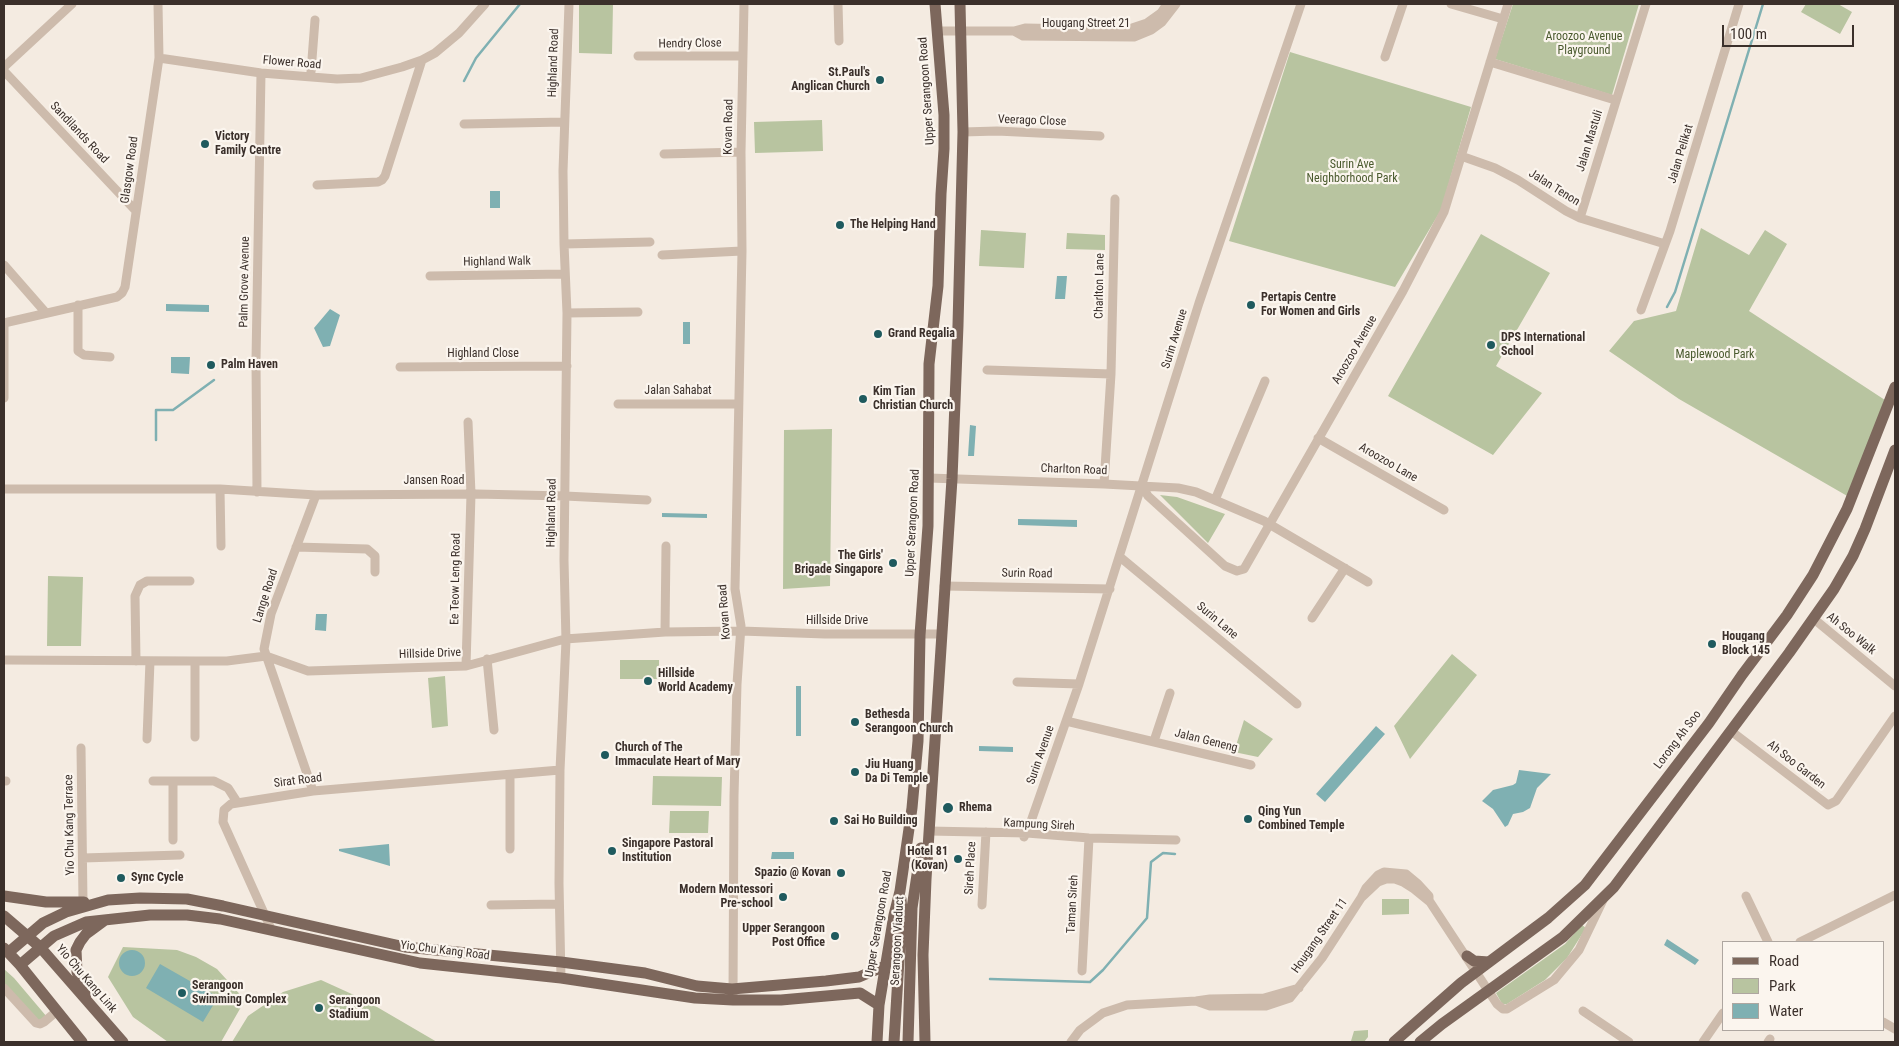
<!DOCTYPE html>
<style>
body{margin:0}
#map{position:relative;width:1899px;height:1046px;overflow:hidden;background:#f4ebe1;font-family:"Roboto Condensed",sans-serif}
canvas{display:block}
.frame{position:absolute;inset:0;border:5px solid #3b302b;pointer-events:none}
.legend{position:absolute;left:1722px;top:941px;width:162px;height:90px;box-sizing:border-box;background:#fbf5ee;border:1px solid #aea6a0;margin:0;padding:6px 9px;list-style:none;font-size:15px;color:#3b302b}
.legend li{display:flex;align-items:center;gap:10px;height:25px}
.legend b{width:25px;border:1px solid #aea6a0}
.scale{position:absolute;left:1722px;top:25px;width:132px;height:22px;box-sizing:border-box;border:2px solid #3b302b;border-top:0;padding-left:6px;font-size:15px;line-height:18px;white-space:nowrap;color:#3b302b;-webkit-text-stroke:4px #fbf5ee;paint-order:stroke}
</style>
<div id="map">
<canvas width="1899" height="1046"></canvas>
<div class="frame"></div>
<ul class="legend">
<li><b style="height:6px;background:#7d675c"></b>Road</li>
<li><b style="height:14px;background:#b8c4a0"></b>Park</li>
<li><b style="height:14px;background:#7fb0b2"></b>Water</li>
</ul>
<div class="scale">100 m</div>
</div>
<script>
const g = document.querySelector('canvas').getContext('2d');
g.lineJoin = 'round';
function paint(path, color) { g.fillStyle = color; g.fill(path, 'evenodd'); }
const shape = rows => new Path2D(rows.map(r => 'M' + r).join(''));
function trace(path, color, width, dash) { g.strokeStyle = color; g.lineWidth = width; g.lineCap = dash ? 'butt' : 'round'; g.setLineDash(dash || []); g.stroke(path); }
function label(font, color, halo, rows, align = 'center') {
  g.font = font + ' "Roboto Condensed",sans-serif'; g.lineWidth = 4.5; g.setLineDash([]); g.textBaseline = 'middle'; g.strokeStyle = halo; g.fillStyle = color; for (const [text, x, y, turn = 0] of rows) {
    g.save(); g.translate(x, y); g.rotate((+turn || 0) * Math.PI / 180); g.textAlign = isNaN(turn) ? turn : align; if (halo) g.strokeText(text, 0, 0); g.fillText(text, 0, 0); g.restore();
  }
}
paint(shape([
 [579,4,613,4,612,54,579,53],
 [1513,4,1639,4,1612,95,1495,59],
 [1806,4,1838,4,1852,12,1840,34,1801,12],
 [1290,52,1471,107,1441,210,1395,287,1229,241],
 [822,120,823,151,755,153,754,122],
 [1701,228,1749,255,1765,230,1787,244,1749,311,1888,402,1849,497,1679,399,1609,351,1634,321,1676,311],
 [981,230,1026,233,1024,268,979,266],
 [1067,233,1105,235,1105,250,1066,249],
 [1481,234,1550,273,1496,366,1542,393,1493,455,1388,396],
 [832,429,830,586,783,589,784,430],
 [1160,495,1177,497,1225,514,1208,543],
 [48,576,83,577,81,646,47,646],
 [1452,654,1477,675,1410,759,1394,726],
 [620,660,659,660,659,679,620,679],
 [445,676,448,726,432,728,428,678],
 [1244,720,1273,739,1258,757,1234,752],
 [653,776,722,777,721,806,652,805],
 [670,811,709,811,708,833,669,833],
 [1382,899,1409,899,1409,914,1382,915],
 [1582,925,1586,928,1567,958,1545,980,1507,1004,1503,1004,1501,1002,1496,993,1565,944],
 [123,947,177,950,196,957,217,969,245,1000,221,1042,168,1042,133,1017,108,977],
 [4,969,14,978,47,1017,38,1021,4,985],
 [321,980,365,1000,437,1042,232,1042,248,1016,283,992],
 [1368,1030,1368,1037,1364,1042,1351,1041,1354,1031]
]), '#b8c4a0');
paint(shape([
 [490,191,500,191,500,208,490,208],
 [1057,276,1067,276,1065,299,1055,299],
 [166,304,209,305,209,312,166,311],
 [330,309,340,315,330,346,323,347,314,328],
 [683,322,690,322,690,344,683,344],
 [171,357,190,357,189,374,171,373],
 [970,425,976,426,974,456,968,456],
 [662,513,707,514,707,518,662,517],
 [1018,519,1077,520,1077,527,1018,525],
 [316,614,327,614,326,631,315,630],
 [796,686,801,686,801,736,796,736],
 [1376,726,1385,734,1325,802,1316,794],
 [979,746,1013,747,1013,752,979,751],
 [1519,770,1551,774,1537,788,1530,808,1523,812,1513,814,1508,825,1505,827,1493,809,1482,801,1493,790,1513,785,1516,783],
 [389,844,390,866,339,851,339,849],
 [772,852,794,852,794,859,771,859],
 [1667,939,1699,960,1695,965,1664,945],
 '119 963a13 13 0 1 1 26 0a13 13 0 1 1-26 0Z',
 [160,964,218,997,203,1022,146,988]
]), '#7fb0b2');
trace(shape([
 [464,81,476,58,520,4],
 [1667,307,1675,292,1763,4],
 [156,440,156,410,173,410,214,380],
 [990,979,1090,982,1103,970,1147,918,1151,862,1163,853,1175,854]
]), '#7fb0b2', 2.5);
trace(shape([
 [838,4,839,41],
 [1451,4,1503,19],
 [937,31,1014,31,1025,28,1126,30,1147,23,1161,13,1167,4],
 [1014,31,1023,36,1134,37,1151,30,1162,22,1176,4],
 [638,56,743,56],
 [1385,57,1403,4],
 [159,58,261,73,337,79,361,78,402,67,422,60,435,53,459,33,485,4],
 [1490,62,1615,100],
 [4,67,72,4],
 [4,71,136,211],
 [311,72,315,20],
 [464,124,564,122],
 [963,132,997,131,1100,136],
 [664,154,741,152],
 [1461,156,1495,168,1518,180,1566,211,1580,218,1665,244],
 [317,185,378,182,382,180,385,176,422,60],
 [1580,218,1646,4],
 [564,244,650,242],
 [662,255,742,251],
 [4,265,46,313],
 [430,276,565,274],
 [78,305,78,351,84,355,110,357],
 [1641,310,1670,231,1739,4],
 [567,313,638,312],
 [4,323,117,297,122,293,125,287,159,58,158,4],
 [400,367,567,366],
 [987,370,1111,374],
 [4,398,4,323],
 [618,404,738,404],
 [1318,438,1444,510],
 [929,478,1104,484,1178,488,1196,492,1264,521,1368,582],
 [1104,484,1111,374,1115,199],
 [1142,486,1148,496,1225,566,1237,571,1244,569,1403,291,1444,212,1508,4],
 [4,489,220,489,316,495,476,494,565,496,647,500],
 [220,489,221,546],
 [257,492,256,360,261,73],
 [1215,500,1265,381],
 [296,547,367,549,375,556,375,572],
 [1120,557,1297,704],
 [944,586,1110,589],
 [1312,618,1345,568],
 [1814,619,1895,686],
 [665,632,666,546],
 [487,659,494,730],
 [4,660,195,661,227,661,266,656,308,671,466,666,565,639,665,632,741,631,825,634,941,634],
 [136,661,135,596,140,585,147,581,190,581],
 [195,661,195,737],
 [466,666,471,494,468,422],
 [1017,682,1079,684],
 [1066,721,1251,765],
 [1731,731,1828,805,1836,801,1895,716],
 [147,739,150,661],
 [1154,741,1170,693],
 [81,748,83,902],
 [510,775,510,849],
 [4,781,6,781],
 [153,781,214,781,228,788,237,802],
 [313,791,264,649,271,614,316,495],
 [929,831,1027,833,1089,838,1176,840],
 [1024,837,1029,827,1079,684,1199,303,1301,4],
 [173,840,173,782],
 [83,858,180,855],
 [1746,896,1768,942],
 [1361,898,1378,882,1386,879,1395,879,1403,882,1414,889,1430,902,1497,1004,1503,1009,1507,1009,1554,980,1579,950,1603,900],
 [491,905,559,904],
 [982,905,986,832],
 [272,931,223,822,224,810,231,804,313,791,560,770],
 [1800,942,1895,895],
 [1082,971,1089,838],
 [561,978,559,883,560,770,566,641,564,560,567,313,564,244,563,171,569,4],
 [4,988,36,1023,40,1024,44,1022,57,1011],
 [733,995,734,796,737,684,741,626,735,589,742,251,741,152,744,4],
 [1196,1001,1210,1006,1266,1006,1290,998,1322,958,1361,898,1366,888,1378,875,1384,872,1406,874,1418,884,1429,896,1429,900],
 [1583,1011,1629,1042],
 [1883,1022,1895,1029],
 [1071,1042,1080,1030,1103,1013,1127,1005,1196,1001,1210,999,1264,998,1299,988],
 [1703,1042,1723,1013],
 [1768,1042,1770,1039]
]), '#cdbbac', 9);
trace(shape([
 [4,896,46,902,84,902],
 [4,916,40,947,123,1042],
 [4,948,20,965,82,1042],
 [9,952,43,923,66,912,108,900,140,898,187,899,223,906,405,947,561,962,645,973,697,986,732,989,826,981,859,977,885,966],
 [1467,956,1474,961,1489,962],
 [20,965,54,936,86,922,150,915,187,915,220,919,420,963,561,978,695,998,733,1000,781,1000,860,993,879,1005],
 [86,995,77,972,76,950,80,942,86,934,105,920],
 [877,1042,879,1005,894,915,900,891,912,808,918,741,920,635,928,526,929,364,938,286,941,194,944,149,944,115,935,4],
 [894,1042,902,911,901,899],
 [908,1042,912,908,921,848],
 [925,1042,923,955,926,879,952,479,958,325,963,132,960,4],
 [1394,1042,1461,983,1548,918,1585,885,1709,723,1742,675,1787,615,1813,575,1847,509,1895,387],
 [1420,1042,1442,1024,1563,937,1614,887,1789,653,1834,589,1853,556,1865,529,1895,450]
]), '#7d675c', 11);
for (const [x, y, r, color] of [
 [880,80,5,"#1f5a5e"],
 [205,144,5,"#1f5a5e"],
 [840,225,5,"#1f5a5e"],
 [1251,305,5,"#1f5a5e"],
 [878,334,5,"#1f5a5e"],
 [1491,345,5,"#1f5a5e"],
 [211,365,5,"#1f5a5e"],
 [863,399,5,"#1f5a5e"],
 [893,563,5,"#1f5a5e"],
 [1712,644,5,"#1f5a5e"],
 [648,681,5,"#1f5a5e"],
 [855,722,5,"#1f5a5e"],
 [605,755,5,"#1f5a5e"],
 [855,772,5,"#1f5a5e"],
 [948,808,6,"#1f5a5e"],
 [1248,819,5,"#1f5a5e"],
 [834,821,5,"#1f5a5e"],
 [612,851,5,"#1f5a5e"],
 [958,859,5,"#1f5a5e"],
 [841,873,5,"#1f5a5e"],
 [121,878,5,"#1f5a5e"],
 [783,897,5,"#1f5a5e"],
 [835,936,5,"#1f5a5e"],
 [182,993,5,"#1f5a5e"],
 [319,1008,5,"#1f5a5e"]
]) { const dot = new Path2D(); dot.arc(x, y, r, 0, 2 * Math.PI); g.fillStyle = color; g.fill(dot); trace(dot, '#fbf5ee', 2); }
label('12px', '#3b302b', '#fbf5ee', [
 ["Hougang Street 21",1086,24],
 ["Hendry Close",690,44,-1],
 ["Flower Road",292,63,5],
 ["Highland Road",554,63,-88],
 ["Upper Serangoon Road",927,91,-94],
 ["Veerago Close",1032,121,2],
 ["Kovan Road",729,127,-89],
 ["Sandilands Road",79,133,47],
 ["Jalan Mastuli",1590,141,-73],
 ["Jalan Pelikat",1681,154,-73],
 ["Glasgow Road",130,170,-82],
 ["Jalan Tenon",1554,188,32],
 ["Highland Walk",497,262,-1],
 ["Palm Grove Avenue",245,282,-89],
 ["Charlton Lane",1100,286,-89],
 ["Surin Avenue",1175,339,-73],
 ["Aroozoo Avenue",1355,350,-60],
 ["Highland Close",483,354],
 ["Jalan Sahabat",678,391],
 ["Aroozoo Lane",1388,463,30],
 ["Charlton Road",1074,470,2],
 ["Jansen Road",434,481],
 ["Highland Road",552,513,-89],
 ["Upper Serangoon Road",913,523,-87],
 ["Surin Road",1027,574,1],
 ["Ee Teow Leng Road",456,579,-89],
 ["Lange Road",266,596,-72],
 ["Kovan Road",725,612,-94],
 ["Hillside Drive",837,621],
 ["Surin Lane",1217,621,40],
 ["Ah Soo Walk",1851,634,39],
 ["Hillside Drive",430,654,-2],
 ["Lorong Ah Soo",1678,740,-53],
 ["Jalan Geneng",1206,741,14],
 ["Surin Avenue",1041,755,-71],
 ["Ah Soo Garden",1796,765,38],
 ["Sirat Road",298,781,-7],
 ["Yio Chu Kang Terrace",70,825,-91],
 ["Kampung Sireh",1039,825,3],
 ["Sireh Place",971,868,-87],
 ["Taman Sireh",1073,904,-87],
 ["Upper Serangoon Road",879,924,-80],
 ["Hougang Street 11",1320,936,-55],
 ["Serangoon Viaduct",898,941,-87],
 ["Yio Chu Kang Road",445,951,7],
 ["Yio Chu Kang Link",86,979,49]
]);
label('12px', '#4a5a2e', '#fbf5ee', [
 ["Aroozoo Avenue",1584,37],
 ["Playground",1584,51],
 ["Surin Ave",1352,165],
 ["Neighborhood Park",1352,179],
 ["Maplewood Park",1715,355]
]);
label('bold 12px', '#3b302b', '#fbf5ee', [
 ["St.Paul's",870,73,"right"],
 ["Anglican Church",870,87,"right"],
 ["Victory",215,137],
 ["Family Centre",215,151],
 ["The Helping Hand",850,225],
 ["Pertapis Centre",1261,298],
 ["For Women and Girls",1261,312],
 ["Grand Regalia",888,334],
 ["DPS International",1501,338],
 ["School",1501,352],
 ["Palm Haven",221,365],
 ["Kim Tian",873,392],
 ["Christian Church",873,406],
 ["The Girls'",883,556,"right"],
 ["Brigade Singapore",883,570,"right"],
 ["Hougang",1722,637],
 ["Block 145",1722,651],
 ["Hillside",658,674],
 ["World Academy",658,688],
 ["Bethesda",865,715],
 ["Serangoon Church",865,729],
 ["Church of The",615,748],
 ["Immaculate Heart of Mary",615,762],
 ["Jiu Huang",865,765],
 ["Da Di Temple",865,779],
 ["Rhema",959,808],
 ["Qing Yun",1258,812],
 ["Combined Temple",1258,826],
 ["Sai Ho Building",844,821],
 ["Singapore Pastoral",622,844],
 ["Institution",622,858],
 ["Hotel 81",948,852,"right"],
 ["(Kovan)",948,866,"right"],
 ["Spazio @ Kovan",831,873,"right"],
 ["Sync Cycle",131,878],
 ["Modern Montessori",773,890,"right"],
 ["Pre-school",773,904,"right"],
 ["Upper Serangoon",825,929,"right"],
 ["Post Office",825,943,"right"],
 ["Serangoon",192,986],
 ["Swimming Complex",192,1000],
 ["Serangoon",329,1001],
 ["Stadium",329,1015]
], 'left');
</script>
